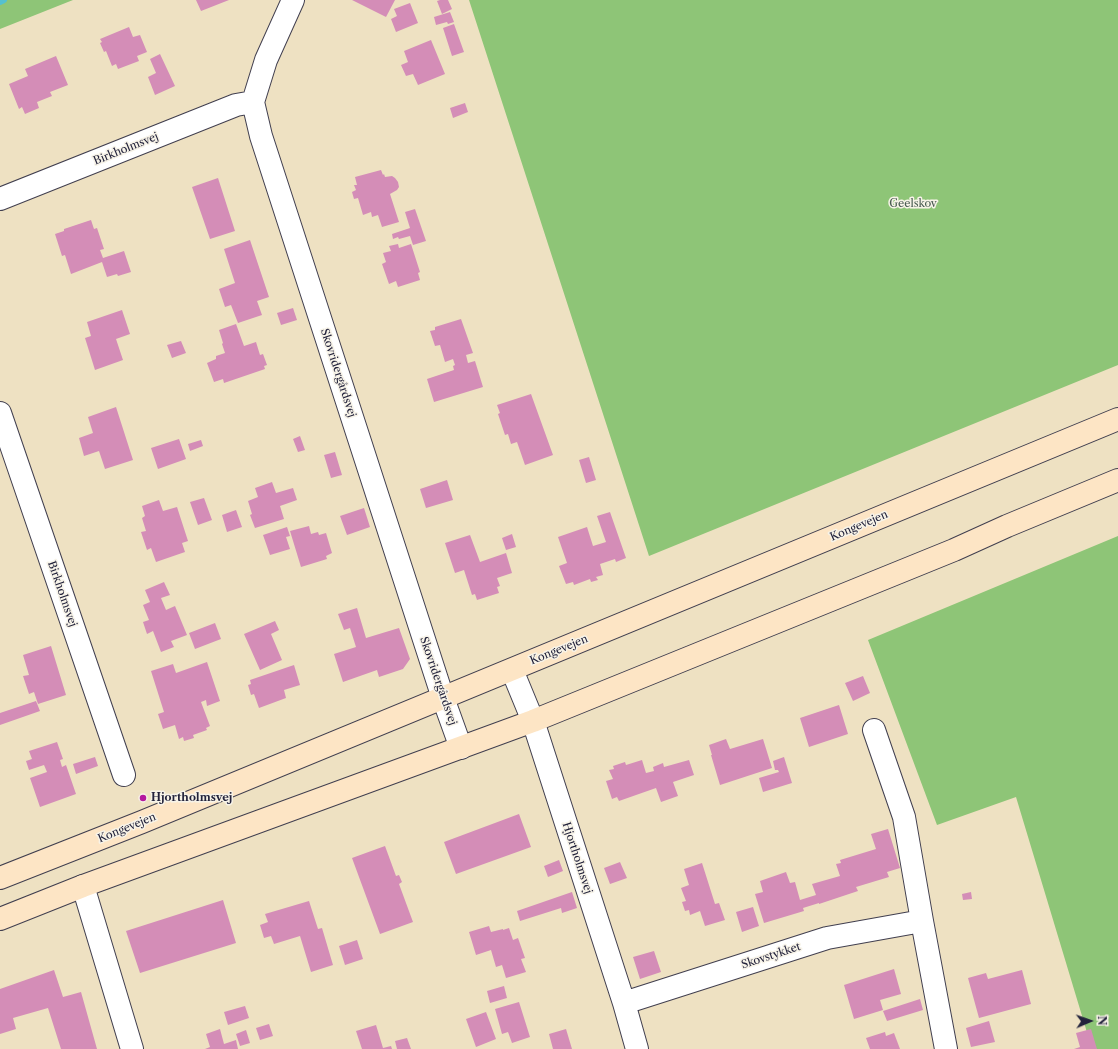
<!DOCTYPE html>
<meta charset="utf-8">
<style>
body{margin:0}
#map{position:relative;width:1118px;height:1049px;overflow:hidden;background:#eee1c2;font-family:"Libre Caslon Text",serif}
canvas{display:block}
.north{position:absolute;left:1070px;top:1001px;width:40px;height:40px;-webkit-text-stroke:3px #f7f3e8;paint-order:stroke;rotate:88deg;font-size:11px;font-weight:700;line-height:16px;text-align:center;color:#22223b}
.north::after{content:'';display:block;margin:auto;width:14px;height:18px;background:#22223b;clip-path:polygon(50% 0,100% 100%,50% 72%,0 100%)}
</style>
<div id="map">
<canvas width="1118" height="1049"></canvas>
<div class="north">N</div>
</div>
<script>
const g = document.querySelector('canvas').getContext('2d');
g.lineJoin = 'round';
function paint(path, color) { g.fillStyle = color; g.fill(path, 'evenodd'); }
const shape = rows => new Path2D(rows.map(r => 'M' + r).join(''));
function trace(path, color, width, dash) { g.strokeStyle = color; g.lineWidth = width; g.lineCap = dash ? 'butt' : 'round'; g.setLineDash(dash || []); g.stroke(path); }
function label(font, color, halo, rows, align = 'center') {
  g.font = font + ' "Libre Caslon Text",serif'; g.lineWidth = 3; g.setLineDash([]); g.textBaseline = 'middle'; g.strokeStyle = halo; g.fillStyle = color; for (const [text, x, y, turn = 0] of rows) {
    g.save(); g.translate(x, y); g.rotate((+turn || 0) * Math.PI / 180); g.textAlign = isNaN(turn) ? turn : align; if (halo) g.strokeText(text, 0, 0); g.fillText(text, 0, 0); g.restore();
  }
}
paint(shape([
 [0,0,73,0,0,29],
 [469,0,1118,0,1118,365,649,556],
 [1118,536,1118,1049,1092,1049,1016,797,937,825,868,640]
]), '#8ec577');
trace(shape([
 [0,2,4,0]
]), '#55c0d0', 6);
paint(shape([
 [196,0,229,0,201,11],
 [352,0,395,0,386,17],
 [440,0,448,0,452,9,442,14,437,1],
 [410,3,418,23,396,32,391,19,397,16,394,9],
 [450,12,454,22,448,24,447,22,436,25,434,17],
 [454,24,464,52,452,56,443,28],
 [129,27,133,37,140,35,147,52,137,56,139,61,118,69,116,64,112,66,106,51,104,52,100,43,102,42,100,39],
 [431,40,445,74,418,85,413,74,406,76,401,65,408,62,404,51],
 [160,54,175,86,155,95,148,77,156,73,150,59],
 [56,56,68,85,50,92,52,96,37,102,39,108,25,114,22,107,19,109,9,84,28,76,25,69],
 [465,103,468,112,453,118,450,108],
 [381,170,383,175,384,174,385,177,392,176,395,178,398,182,399,187,397,190,390,194,399,222,382,227,378,215,372,217,371,212,363,215,358,198,354,199,352,192,356,190,354,185,357,185,355,177],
 [218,178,235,231,210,239,192,187],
 [415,209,426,241,413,245,410,236,399,239,398,237,393,239,392,234,410,228,405,212],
 [91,220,94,229,97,228,104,249,100,250,103,258,124,251,131,272,118,276,117,274,107,277,102,262,71,274,65,255,62,256,55,234,64,231,64,229],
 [250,240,269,297,257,301,262,315,238,323,231,305,225,307,219,289,235,283,224,249],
 [398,244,399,248,411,244,420,272,418,273,420,280,398,287,396,281,389,284,382,264,386,262,383,253,391,251,389,246],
 [293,308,297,320,281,325,277,313],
 [122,310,130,334,116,339,123,360,95,370,85,338,91,336,87,322],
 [461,319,473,353,466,355,468,363,475,361,483,387,434,402,427,379,454,370,453,366,455,365,453,359,445,362,440,345,435,346,430,331,435,330,435,327],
 [236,324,244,346,256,342,260,355,263,354,267,365,264,366,265,369,224,383,223,379,214,382,207,363,216,359,216,356,225,353,222,344,223,343,219,330],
 [181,341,186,353,172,358,167,345],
 [531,394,553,455,525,465,517,442,511,444,508,434,505,435,498,414,500,413,497,405],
 [116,407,133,460,105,469,99,451,84,456,79,438,93,433,88,417],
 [300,436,305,450,298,452,293,439],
 [179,439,186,459,158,469,151,448],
 [201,440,203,446,190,451,188,444],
 [335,452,342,475,331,478,324,455],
 [589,457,596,480,586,483,579,460],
 [447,480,453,500,426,508,420,489],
 [272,482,276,493,293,488,297,500,280,506,284,519,255,528,250,515,252,514,248,501,258,497,255,488],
 [204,498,212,520,198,525,190,502],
 [159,500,163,511,177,507,188,541,182,543,185,552,156,562,151,548,147,550,141,532,146,531,142,518,145,516,142,506],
 [364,508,370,527,347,535,340,516],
 [236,510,242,527,227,532,222,515],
 [610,512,626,558,616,562,615,559,600,564,603,575,596,577,598,580,591,582,590,579,574,585,573,582,566,584,559,566,567,563,558,537,587,527,593,546,606,542,597,516],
 [309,526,311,534,318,532,319,535,326,533,332,553,326,556,327,559,301,567,290,531],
 [287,527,290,536,286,537,290,549,270,555,263,535],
 [512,534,516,547,506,550,502,538],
 [470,535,480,562,506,553,512,573,497,578,500,586,497,587,499,593,477,600,475,594,472,595,464,570,455,573,445,543],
 [164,582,170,595,161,598,166,610,175,606,187,635,171,641,174,647,161,652,153,631,147,634,143,622,149,620,143,605,150,602,145,590],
 [357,608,366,638,399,628,410,659,403,669,379,677,377,670,343,682,334,654,356,647,350,628,344,630,338,614],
 [275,621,279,630,271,634,282,660,260,670,244,634],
 [215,623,221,639,195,649,189,633],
 [51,646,66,695,38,704,34,692,29,694,23,676,29,675,23,655],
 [207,662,220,701,207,706,206,700,201,702,210,726,206,728,207,730,193,735,194,738,184,741,183,737,179,739,175,725,163,729,158,714,164,712,151,671,173,664,176,673],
 [294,665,300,685,284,690,286,698,259,708,254,694,251,695,248,685,251,684,250,680],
 [863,676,870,693,853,701,845,683],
 [36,701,40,711,0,725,0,713],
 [839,705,848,734,809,747,800,718],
 [726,739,730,749,763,739,772,768,720,785,711,755,712,755,709,745],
 [57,742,63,759,60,760,62,767,66,765,76,794,40,807,30,778,47,772,44,765,29,770,26,761,32,759,29,751],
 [95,757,98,766,76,774,73,764],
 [784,757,792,783,763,792,759,778,779,772,778,770,775,770,773,761],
 [642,760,646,773,654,771,653,767,663,763,664,767,689,760,694,775,673,782,678,796,661,802,656,788,619,801,617,797,612,799,606,781,613,779,609,770,614,769,613,766,625,762,626,765],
 [519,814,531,847,456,874,444,842],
 [888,829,900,868,887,872,889,877,856,887,858,891,819,904,819,903,803,908,804,911,764,923,755,894,763,892,760,881,786,872,790,883,795,882,800,900,816,895,812,884,840,876,836,864,841,863,840,860,876,849,871,834],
 [385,846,396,876,399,875,402,882,399,884,413,922,380,934,352,858],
 [559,860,563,871,548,877,544,866],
 [620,862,627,878,610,884,604,868],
 [702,863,715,904,719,903,725,920,705,926,700,911,690,915,689,910,685,911,682,902,686,901,681,888,689,885,684,869],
 [572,892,577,908,562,913,561,908,520,921,517,911],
 [971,892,972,899,963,900,962,894],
 [223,900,236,943,140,973,126,931],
 [309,901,318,929,322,928,333,965,311,972,300,936,274,944,271,936,264,938,260,925,268,922,265,914],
 [753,907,759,926,742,932,736,912],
 [489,926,491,932,503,929,503,930,509,928,513,940,518,938,525,958,521,959,526,972,506,978,502,965,496,967,491,950,476,955,469,932],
 [357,940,363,959,345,965,339,946],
 [654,951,661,972,640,979,633,957],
 [894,969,901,994,880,1000,883,1010,854,1019,844,985],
 [54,970,63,997,81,992,97,1049,61,1049,48,1008,13,1018,16,1029,0,1034,0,989],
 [1022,970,1031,1004,979,1018,968,978,986,973,988,979],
 [504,986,507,998,490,1003,487,991],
 [920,999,923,1010,887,1021,883,1011],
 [519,1002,530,1037,512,1043,508,1032,502,1034,495,1009],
 [245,1006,249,1018,228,1025,224,1012],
 [486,1012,496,1039,476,1047,466,1019],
 [989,1021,995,1042,971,1047,966,1028],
 [269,1024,273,1036,260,1040,256,1028],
 [376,1025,383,1048,391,1046,392,1049,362,1049,356,1031],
 [220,1029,224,1044,236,1040,238,1049,205,1049,210,1047,206,1034],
 [566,1029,572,1049,553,1049,549,1034],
 [1091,1029,1097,1049,1074,1049,1080,1047,1076,1033],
 [246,1030,250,1043,240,1046,236,1034],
 [885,1032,886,1036,894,1033,900,1049,870,1049,866,1038],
 [407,1038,411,1049,397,1049,395,1041]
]), '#d48db7');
const minor = shape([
 [293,0,266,60,253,102,261,136,443,698,461,748],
 [0,199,236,105,253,102],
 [0,413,124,775],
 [512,670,533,721,624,1003,637,1049],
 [874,730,904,817,922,921,946,1049],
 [83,886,132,1049],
 [624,1003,827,938,922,921]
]);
const secondary = shape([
 [0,878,142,822,1118,419],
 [0,919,83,886,533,721,954,550,1007,526,1118,480]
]);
trace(minor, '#413f4f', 24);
trace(secondary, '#413f4f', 24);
trace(minor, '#fff', 22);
trace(secondary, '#fde5c5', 22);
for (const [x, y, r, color] of [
 [143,798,4,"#b5179e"]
]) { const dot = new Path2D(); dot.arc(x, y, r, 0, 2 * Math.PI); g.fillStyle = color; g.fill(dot); trace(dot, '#f7f3e8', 1.5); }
label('11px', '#22223b', '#f7f3e8', [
 ["Birkholmsvej",126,149,-22],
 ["Skovridergårdsvej",338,373,72],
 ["Kongevejen",859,526,-23],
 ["Birkholmsvej",62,594,71],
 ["Kongevejen",559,650,-22],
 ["Skovridergårdsvej",438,681,71],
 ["Kongevejen",127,828,-22],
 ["Hjortholmsvej",577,858,72],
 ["Skovstykket",771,956,-18]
]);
label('11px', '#485b50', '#f7f3e8', [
 ["Geelskov",913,204]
]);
label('bold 11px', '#22223b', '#f7f3e8', [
 ["Hjortholmsvej",151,798]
], 'left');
</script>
